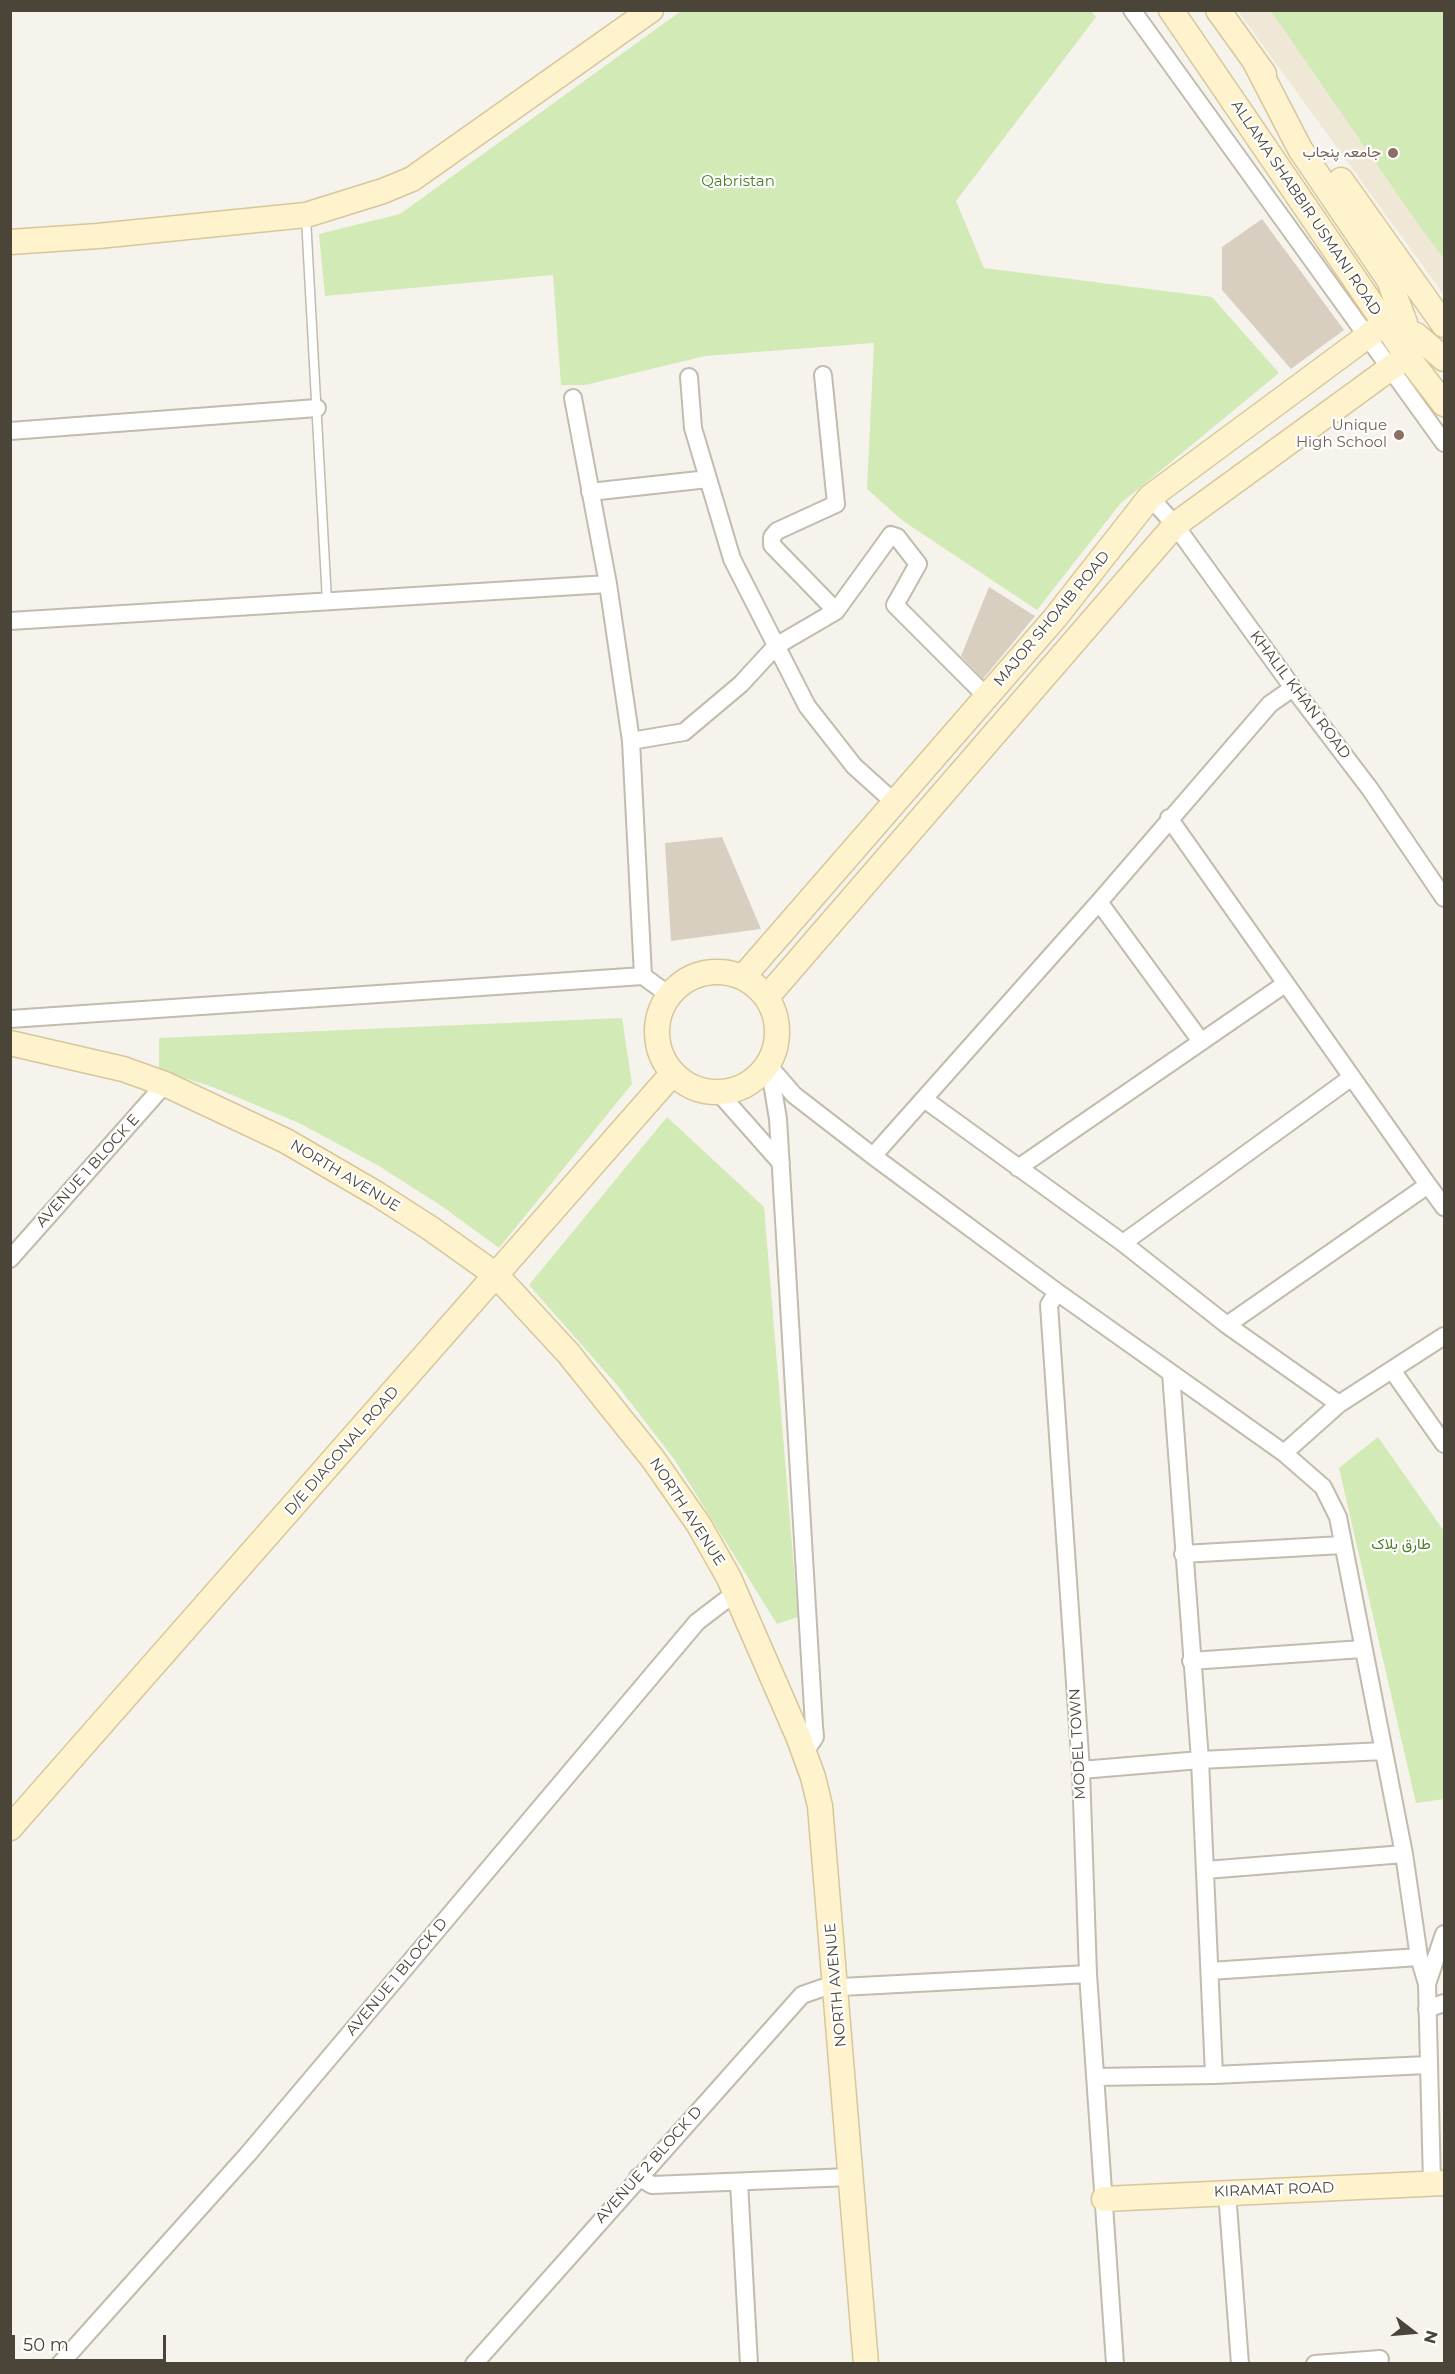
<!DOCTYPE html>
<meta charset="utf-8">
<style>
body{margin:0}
#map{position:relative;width:1455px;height:2374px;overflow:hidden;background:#f6f3ec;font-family:Montserrat,sans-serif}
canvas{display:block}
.frame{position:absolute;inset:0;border:12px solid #4b4439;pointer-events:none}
.north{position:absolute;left:1383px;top:2302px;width:60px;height:60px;-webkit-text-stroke:4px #fff;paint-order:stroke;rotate:106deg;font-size:16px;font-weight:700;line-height:24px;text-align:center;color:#4b4439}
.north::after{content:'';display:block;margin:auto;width:21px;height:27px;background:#4b4439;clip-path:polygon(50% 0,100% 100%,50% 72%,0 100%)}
.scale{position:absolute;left:12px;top:2335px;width:154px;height:27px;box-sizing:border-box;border:3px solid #4b4439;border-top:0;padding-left:8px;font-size:18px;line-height:21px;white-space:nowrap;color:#4b4439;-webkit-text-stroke:4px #fff;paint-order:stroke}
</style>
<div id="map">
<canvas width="1455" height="2374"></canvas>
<div class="frame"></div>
<div class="north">N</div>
<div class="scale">50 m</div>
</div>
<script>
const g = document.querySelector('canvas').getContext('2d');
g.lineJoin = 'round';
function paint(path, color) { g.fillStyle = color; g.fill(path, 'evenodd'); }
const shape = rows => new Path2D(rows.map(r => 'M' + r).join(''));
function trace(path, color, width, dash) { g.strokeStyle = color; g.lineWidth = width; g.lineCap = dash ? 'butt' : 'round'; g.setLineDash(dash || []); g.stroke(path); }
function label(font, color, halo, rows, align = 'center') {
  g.font = font + ' Montserrat,Vazirmatn,sans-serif'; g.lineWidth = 4.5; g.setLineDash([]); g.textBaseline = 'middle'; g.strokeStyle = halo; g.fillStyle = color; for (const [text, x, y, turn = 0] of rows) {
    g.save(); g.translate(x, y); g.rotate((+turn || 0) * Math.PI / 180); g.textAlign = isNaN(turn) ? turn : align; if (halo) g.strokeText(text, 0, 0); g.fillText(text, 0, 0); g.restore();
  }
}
paint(shape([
 [1238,11,1444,11,1444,295]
]), '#efe8d6');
paint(shape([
 [681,11,1091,11,1096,17,956,201,984,268,1212,297,1279,373,1120,504,1037,610,903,521,867,489,874,343,705,356,585,385,561,385,553,275,325,296,319,234,400,214],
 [1271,11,1444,11,1444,259,1409,211],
 [622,1018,632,1084,499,1248,443,1207,379,1166,299,1123,213,1087,159,1070,159,1038],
 [667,1117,764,1207,798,1617,777,1624,674,1459,617,1385,529,1285],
 [1378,1437,1444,1531,1444,1799,1416,1803,1339,1468]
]), '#d2eab5');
paint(shape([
 [1262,219,1344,330,1291,369,1222,290,1222,247],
 [989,587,1035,616,983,679,961,656],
 [722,837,761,929,671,941,665,843]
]), '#d8cfc1');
const lane = shape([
 [306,218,327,601]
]);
const street = shape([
 [1132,10,1444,443],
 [823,375,836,504,777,531,772,537,772,545,836,611],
 [689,377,693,428,732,559,807,706,854,766,895,803],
 [573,398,608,584],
 [10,431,317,408],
 [590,492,708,479],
 [1150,497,1175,525,1293,688,1370,789,1444,898],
 [10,621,608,584,631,741,643,976,669,995],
 [631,741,684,732,741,684,776,646,836,611,891,535,897,537,918,564,895,605,987,697],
 [1169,818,1428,1185,1227,1325],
 [1099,902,1200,1040],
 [10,1019,643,976],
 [768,1065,794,1095,873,1156,1057,1292,1284,1453,1339,1404,1444,1336],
 [769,1065,778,1119,814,1726,815,1737,805,1752],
 [719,1093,781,1163],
 [924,1099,1123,1243,1227,1325,1339,1404],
 [873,1156,1099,902,1270,704,1293,688],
 [1018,1168,1285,984],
 [1428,1185,1444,1207],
 [1123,1243,1352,1077],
 [10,1259,165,1084],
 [1057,1292,1049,1305,1081,1770,1088,1974,1115,2364],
 [1392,1370,1444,1444],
 [1171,1373,1200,1760,1214,2075],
 [1284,1453,1323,1487,1338,1517,1404,1854,1419,1957,1427,1984,1432,2183],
 [1183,1554,1342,1545],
 [1191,1661,1362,1649],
 [1081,1770,1200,1760,1384,1751],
 [1206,1870,1404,1854],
 [1210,1971,1419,1957],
 [1427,1984,1444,1934],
 [1427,2009,1444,2003],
 [1095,2077,1214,2075,1427,2065],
 [638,2177,652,2185,850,2177],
 [739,2182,749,2364],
 [1227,2192,1240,2364],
 [60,2364,248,2154,697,1622,735,1593],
 [474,2364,802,1995,822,1988,1088,1974],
 [1315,2364,1380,2359]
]);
const secondary = shape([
 [1171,10,1407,356,1444,404],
 [1218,10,1264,74],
 [1341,180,1444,325],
 [10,242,98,236,306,215,383,191,412,179,651,10],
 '657 1032a60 60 0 1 1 120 0a60 60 0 1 1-120 0Z',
 [743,977,1055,618,1150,497,1385,323,1416,335,1444,359],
 [767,997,1175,525,1407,356,1405,323,1389,280,1300,149,1255,62],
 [10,1043,123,1069,165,1084,286,1141,377,1194,430,1228,496,1275,568,1353,653,1459,699,1525,729,1578,798,1736,813,1777,820,1806,866,2364],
 [10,1828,673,1073],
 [1104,2199,1444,2183]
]);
trace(lane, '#c2bbae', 11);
trace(street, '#c2bbae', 20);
trace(secondary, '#d6c79b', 27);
trace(lane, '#fff', 8);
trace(street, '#fff', 16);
trace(secondary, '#fff3cd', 24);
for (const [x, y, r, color] of [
 [1393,153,6,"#8d6e63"],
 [1399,435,6,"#8d6e63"]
]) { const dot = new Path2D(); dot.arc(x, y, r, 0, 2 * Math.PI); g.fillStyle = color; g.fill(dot); trace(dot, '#fff', 2); }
label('15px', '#785e54', '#fff', [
 ["جامعہ پنجاب",1381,153],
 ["Unique",1387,426],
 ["High School",1387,443]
], 'right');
label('15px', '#4a7f2a', '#fff', [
 ["Qabristan",738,182],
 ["طارق بلاک",1401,1545]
]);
label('15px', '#4b4439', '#fff', [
 ["ALLAMA SHABBIR USMANI ROAD",1306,208,56],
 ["MAJOR SHOAIB ROAD",1052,619,-50],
 ["KHALIL KHAN ROAD",1300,695,53],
 ["AVENUE 1 BLOCK E",88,1171,-48],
 ["NORTH AVENUE",345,1176,31],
 ["D/E DIAGONAL ROAD",342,1451,-49],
 ["NORTH AVENUE",687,1512,57],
 ["MODEL TOWN",1078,1744,-93],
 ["AVENUE 1 BLOCK D",397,1977,-50],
 ["NORTH AVENUE",836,1985,-95],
 ["AVENUE 2 BLOCK D",649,2165,-48],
 ["KIRAMAT ROAD",1274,2190,-2]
]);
</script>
